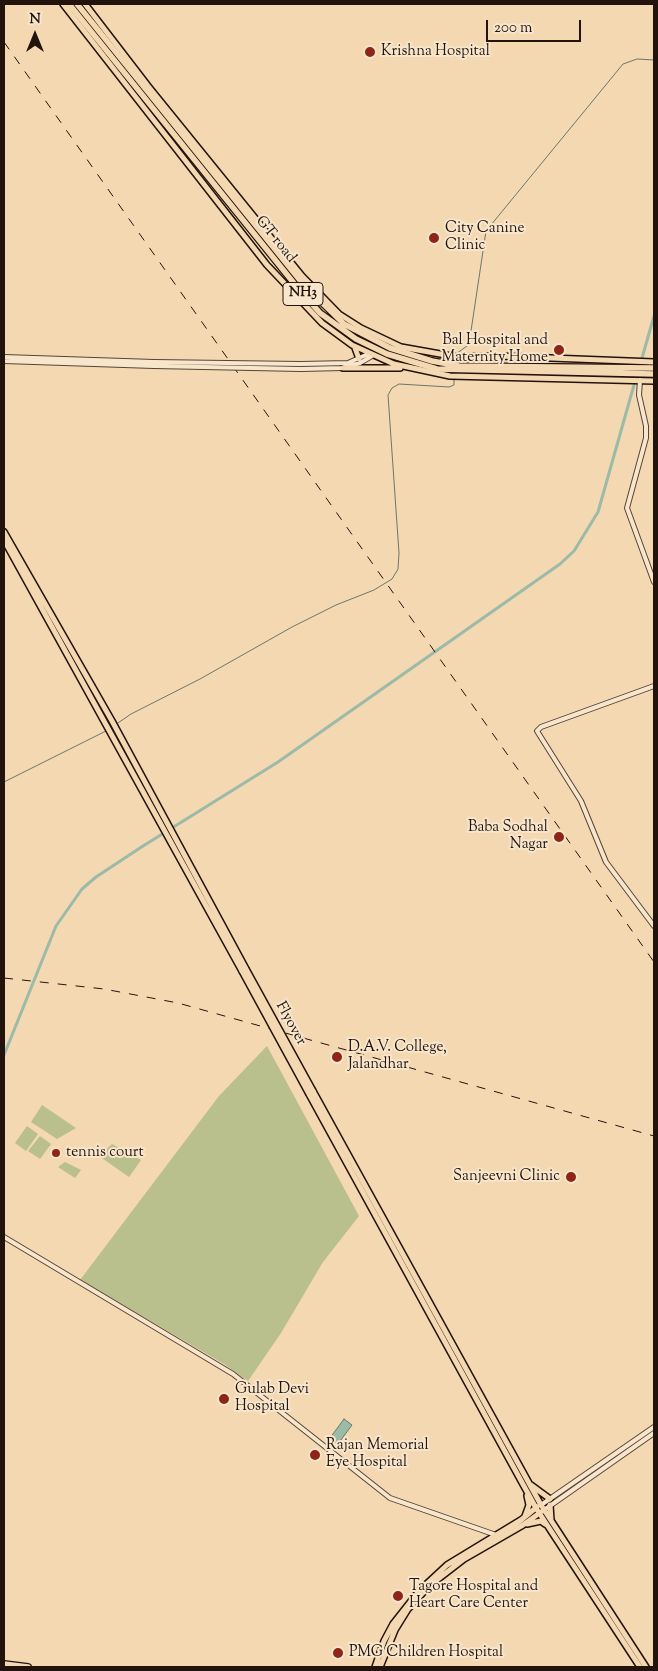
<!DOCTYPE html>
<style>
body{margin:0}
#map{position:relative;width:658px;height:1671px;overflow:hidden;background:#f3d8b1;font-family:"Sorts Mill Goudy",serif}
canvas{display:block}
.frame{position:absolute;inset:0;border:5px solid #23130d;pointer-events:none}
.north{position:absolute;left:10px;top:10px;width:50px;height:50px;-webkit-text-stroke:4px #f7e6cc;paint-order:stroke;rotate:0deg;font-size:14px;font-weight:700;line-height:20px;text-align:center;color:#23130d}
.north::after{content:'';display:block;margin:auto;width:18px;height:22px;background:#23130d;clip-path:polygon(50% 0,100% 100%,50% 72%,0 100%)}
.scale{position:absolute;left:486px;top:20px;width:95px;height:22px;box-sizing:border-box;border:2px solid #23130d;border-top:0;padding-left:6px;font-size:15px;line-height:18px;white-space:nowrap;color:#23130d;-webkit-text-stroke:4px #f7e6cc;paint-order:stroke}
</style>
<div id="map">
<canvas width="658" height="1671"></canvas>
<div class="frame"></div>
<div class="north">N</div>
<div class="scale">200 m</div>
</div>
<script>
const g = document.querySelector('canvas').getContext('2d');
g.lineJoin = 'round';
function paint(path, color) { g.fillStyle = color; g.fill(path, 'evenodd'); }
const shape = rows => new Path2D(rows.map(r => 'M' + r).join(''));
function trace(path, color, width, dash) { g.strokeStyle = color; g.lineWidth = width; g.lineCap = dash ? 'butt' : 'round'; g.setLineDash(dash || []); g.stroke(path); }
function label(font, color, halo, rows, align = 'center') {
  g.font = font + ' "Sorts Mill Goudy",serif'; g.lineWidth = 4; g.setLineDash([]); g.textBaseline = 'middle'; g.strokeStyle = halo; g.fillStyle = color; for (const [text, x, y, turn = 0] of rows) {
    g.save(); g.translate(x, y); g.rotate((+turn || 0) * Math.PI / 180); g.textAlign = isNaN(turn) ? turn : align; if (halo) g.strokeText(text, 0, 0); g.fillText(text, 0, 0); g.restore();
  }
}
paint(shape([
 [267,1046,359,1216,323,1262,281,1333,248,1381,224,1364,80,1280,219,1096],
 [42,1105,76,1128,57,1139,31,1122],
 [27,1126,38,1134,26,1151,15,1143],
 [40,1136,51,1144,40,1159,28,1151],
 [112,1144,141,1160,129,1177,99,1156],
 [65,1162,81,1170,75,1178,58,1167]
]), '#b9bf8d');
const water = shape([
 [344,1419,352,1425,338,1444,330,1438,344,1419]
]);
paint(water, '#9cbaa8');
trace(water, '#6c776a', 1);
trace(shape([
 [456,354,467,346,471,331,486,231,623,64,637,59,654,60],
 [115,725,131,714,200,679,292,627,336,605,374,590,392,579,398,569,399,553,388,395,392,388,399,384,449,387,454,385,454,379],
 [4,782,108,730]
]), '#6c776a', 1);
trace(shape([
 [642,358,654,316],
 [4,1055,56,926,82,889,96,877,143,846,278,762,560,564,574,551,598,512,634,385]
]), '#9cbaa8', 3);
const minor = shape([
 [4,357,154,362],
 [4,361,154,366],
 [301,364,348,363,368,354],
 [301,369,343,368,360,363,372,356],
 [640,380,639,395,646,426,646,438,627,508,654,582],
 [654,686,541,727,537,731,581,801,606,862,654,926],
 [4,1237,233,1374,390,1498,496,1535],
 [541,1505,654,1427],
 [544,1510,654,1433]
]);
const major = shape([
 [63,4,267,265,322,323,352,345,394,364,450,376,654,381],
 [85,4,148,86,302,276,339,314,361,328,401,347,457,357,499,356,654,362],
 [355,348,359,359],
 [343,368,400,368],
 [4,532,112,721,246,969],
 [4,540,242,971],
 [313,1091,541,1505,646,1667],
 [309,1094,536,1508,640,1667],
 [531,1485,550,1499],
 [550,1505,551,1520],
 [525,1516,529,1505,527,1496],
 [527,1524,541,1521,545,1524],
 [375,1667,384,1641,393,1624,419,1591,447,1565,521,1520,537,1507],
 [380,1667,395,1630,408,1609,429,1586,464,1559,523,1525,541,1512]
]);
const highway = shape([
 [69,4,297,287,320,313,356,339,387,354,437,369,654,374],
 [77,4,303,284,344,324,390,348,432,361,459,366,654,368],
 [4,1664,28,1667]
]);
trace(minor, '#574436', 6);
trace(major, '#23130d', 8);
trace(highway, '#23130d', 8);
trace(minor, '#f7e6cc', 4);
trace(major, '#f3d8b1', 5);
trace(highway, '#f3d8b1', 5.5);
trace(shape([
 [4,42,654,962],
 [4,978,104,989,178,1003,654,1136]
]), '#23130d', 1, [9, 9]);
const minorBridge = shape([
 [154,362,301,364],
 [154,366,301,369]
]);
const majorBridge = shape([
 [246,969,313,1091],
 [242,971,309,1094]
]);
trace(minorBridge, '#574436', 6, []);
trace(majorBridge, '#23130d', 8, []);
trace(minorBridge, '#f7e6cc', 4);
trace(majorBridge, '#f3d8b1', 5);
for (const [x, y, r, color] of [
 [370,52,6,"#8f2418"],
 [434,238,6,"#8f2418"],
 [559,350,6,"#8f2418"],
 [559,837,6,"#8f2418"],
 [337,1057,6,"#8f2418"],
 [56,1153,5,"#8f2418"],
 [571,1177,6,"#8f2418"],
 [224,1399,6,"#8f2418"],
 [315,1455,6,"#8f2418"],
 [398,1596,6,"#8f2418"],
 [338,1653,6,"#8f2418"]
]) { const dot = new Path2D(); dot.arc(x, y, r, 0, 2 * Math.PI); g.fillStyle = color; g.fill(dot); trace(dot, '#f7e6cc', 2); }
for (const [x, y, w] of [
 [303,294,40]
]) { const box = new Path2D(); box.roundRect(x - w / 2, y - 11.5, w, 23, 4); g.fillStyle = '#f7e6cc'; g.fill(box); trace(box, '#23130d', 1); }
label('bold 14px', '#23130d', null, [
 ["NH3",303,294]
]);
label('15px', '#23130d', '#f7e6cc', [
 ["Krishna Hospital",381,52],
 ["City Canine",445,229],
 ["Clinic",445,246],
 ["Bal Hospital and",548,341,"right"],
 ["Maternity Home",548,358,"right"],
 ["Baba Sodhal",548,828,"right"],
 ["Nagar",548,845,"right"],
 ["D.A.V. College,",348,1048],
 ["Jalandhar",348,1065],
 ["tennis court",66,1153],
 ["Sanjeevni Clinic",560,1177,"right"],
 ["Gulab Devi",235,1390],
 ["Hospital",235,1407],
 ["Rajan Memorial",326,1446],
 ["Eye Hospital",326,1463],
 ["Tagore Hospital and",409,1587],
 ["Heart Care Center",409,1604],
 ["PMG Children Hospital",349,1653]
], 'left');
label('15px', '#23130d', '#f7e6cc', [
 ["GT road",275,240,51],
 ["Flyover",290,1024,61]
]);
</script>
